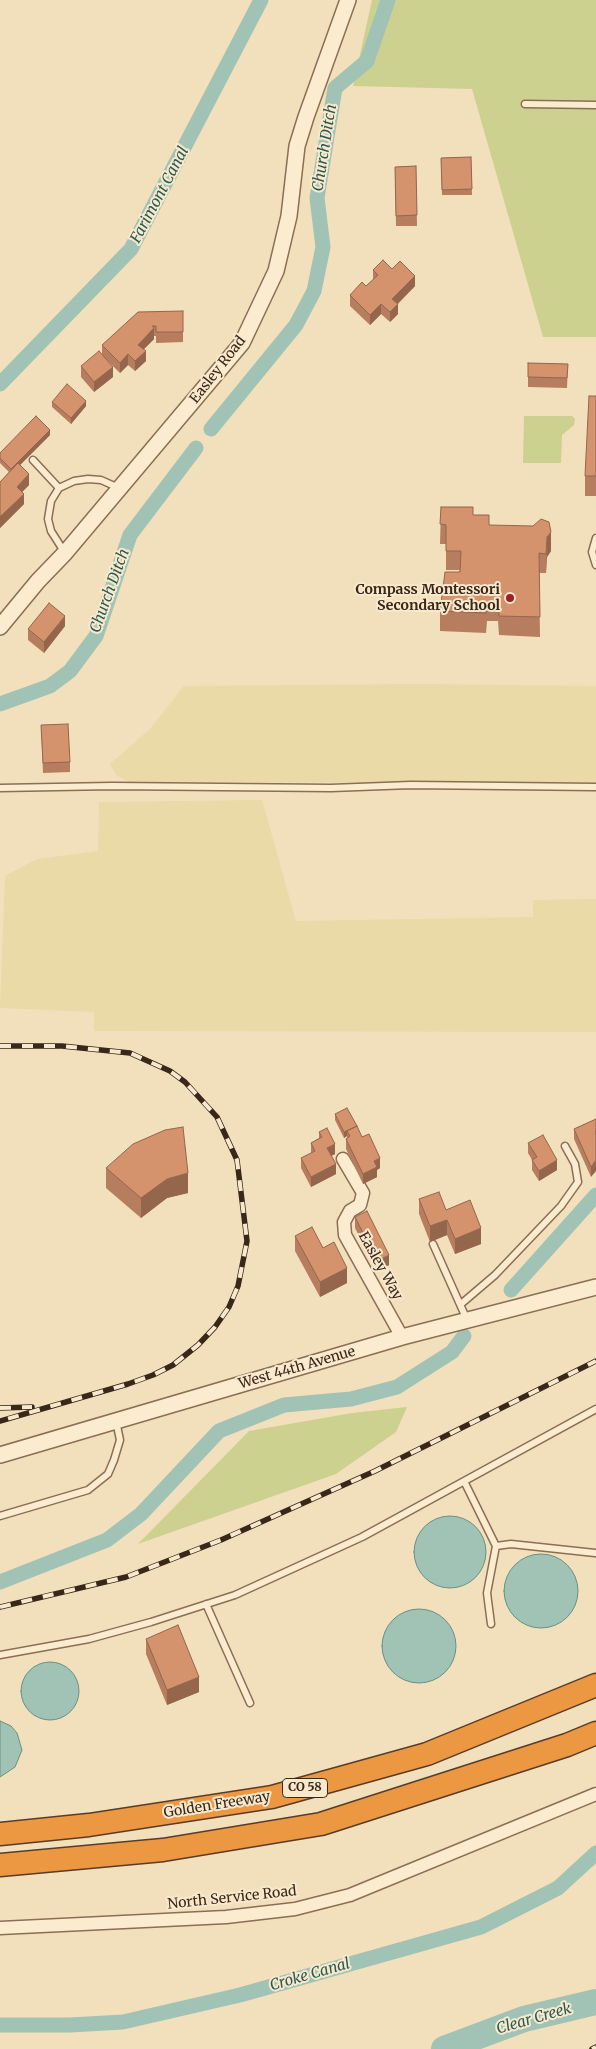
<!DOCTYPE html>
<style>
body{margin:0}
canvas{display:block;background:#f2dfbc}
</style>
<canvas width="596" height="2049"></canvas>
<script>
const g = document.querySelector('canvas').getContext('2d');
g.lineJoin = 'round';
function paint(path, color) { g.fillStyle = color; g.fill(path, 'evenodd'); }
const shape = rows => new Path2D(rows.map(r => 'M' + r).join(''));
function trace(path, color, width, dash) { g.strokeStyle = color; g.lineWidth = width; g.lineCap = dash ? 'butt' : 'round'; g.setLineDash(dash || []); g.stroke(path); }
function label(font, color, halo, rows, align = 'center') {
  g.font = font + ' Merriweather,serif'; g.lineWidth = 4; g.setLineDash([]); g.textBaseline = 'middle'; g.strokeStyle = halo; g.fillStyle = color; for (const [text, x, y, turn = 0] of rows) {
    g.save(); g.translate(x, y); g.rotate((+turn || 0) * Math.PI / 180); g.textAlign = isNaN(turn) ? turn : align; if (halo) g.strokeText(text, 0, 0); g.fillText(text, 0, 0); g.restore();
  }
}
paint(shape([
 [420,684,596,686,596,783,129,782,116,775,110,764,150,729,184,686],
 [262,800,296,921,533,917,533,900,596,899,596,1032,94,1031,94,1012,0,1008,5,876,37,859,98,851,99,802]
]), '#e9daa8');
paint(shape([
 [372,0,596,0,596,337,543,337,472,89,353,86],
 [524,416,572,416,575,419,574,425,562,435,561,463,523,463],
 [407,1407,396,1432,336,1474,138,1544,249,1431,352,1413]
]), '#cdd18f');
const water = shape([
 '414 1552a36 36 0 1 1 72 0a36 36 0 1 1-72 0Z',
 '504 1591a37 37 0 1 1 74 0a37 37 0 1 1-74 0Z',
 '382 1646a37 37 0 1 1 74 0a37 37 0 1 1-74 0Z',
 '21 1691a29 29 0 1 1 58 0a29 29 0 1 1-58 0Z',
 [0,1721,11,1726,17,1733,22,1750,15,1767,0,1777,0,1721]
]);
paint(water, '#a0c3b6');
trace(water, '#679184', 1);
trace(shape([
 [0,384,131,249,261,0],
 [211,429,296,325,314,291,323,247,317,198,335,88,367,61,388,0],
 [0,704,50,686,70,671,96,636,130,535,196,448],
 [511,1290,596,1195],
 [0,1582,107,1540,141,1514,219,1431,284,1405,351,1399,397,1387,452,1352,464,1336],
 [0,2025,70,2025,123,2022,240,1995,481,1927,558,1888,596,1853]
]), '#a0c3b6', 15);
trace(shape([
 [444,2049,524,2019,596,2002]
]), '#a0c3b6', 26);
const service = shape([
 [525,104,596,105],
 [33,460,59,488],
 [596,538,592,552,596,565],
 [65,553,51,531,48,519,51,501,59,488,74,481,88,479,101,480,119,488],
 [0,788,112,786,331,788,411,785,596,787],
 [433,1244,467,1320],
 [461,1304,495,1275,561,1206,578,1182,575,1164,565,1146],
 [464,1481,496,1546,487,1593,491,1624],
 [0,1516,88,1490,108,1474,114,1460,120,1440,116,1421],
 [496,1546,511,1544,595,1553],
 [206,1604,250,1703],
 [0,1655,89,1639,151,1622,235,1595,362,1537,596,1409]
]);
const minor = shape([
 [343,1159,363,1193,360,1205,350,1211,344,1222,345,1235,402,1337],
 [0,1928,226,1917,295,1909,350,1895,596,1794]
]);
const tertiary = shape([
 [0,627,38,581,65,553,242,343,276,271,289,216,297,146,306,117,348,0],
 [0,1455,402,1337,596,1287]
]);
const motorway = shape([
 [0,1834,89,1825,272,1797,427,1754,596,1685],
 [0,1865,163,1850,321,1824,567,1745,596,1733]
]);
trace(service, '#8b6e54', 9);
trace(minor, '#8b6e54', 15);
trace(tertiary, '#8b6e54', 18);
trace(motorway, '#583c29', 25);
trace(service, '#fceccf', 6);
trace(minor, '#fceccf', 12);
trace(tertiary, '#fceccf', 15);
trace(motorway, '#ec9742', 22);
const rail = shape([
 [0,1046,62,1046,130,1053,170,1071,185,1082,217,1117,237,1160,247,1241,238,1286,229,1307,215,1327,198,1345,173,1365,153,1375,128,1384,0,1421],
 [0,1408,32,1407],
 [0,1607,126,1577,221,1540,375,1471,596,1361],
 [592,2049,596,2047]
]);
trace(rail, '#39271a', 5.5);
trace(rail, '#f9e9cc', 4, [11]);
paint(shape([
 [471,157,472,195,442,195,441,158],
 [416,166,417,226,396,226,395,167],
 [392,269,415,286,398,304,398,314,390,322,381,314,370,325,350,306,350,295,366,286,373,280,373,270],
 [183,311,183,342,156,343,156,336,154,336,154,339,144,349,146,361,135,371,128,365,120,373,106,359,113,377,94,392,81,377,81,366,102,355,102,345],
 [528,363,568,364,567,388,528,387],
 [596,396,596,496,585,496,585,476],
 [52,402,86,406,71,424,52,407],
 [50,435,20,465,29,485,22,492,24,504,0,528,0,482,9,472,0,463,0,453],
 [441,507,473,515,489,525,551,551,547,557,546,573,539,573,540,637,499,635,498,621,487,621,486,633,440,631,440,611,460,570,446,570,446,544,440,544],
 [65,626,44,653,28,640,28,629],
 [41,725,70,762,70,772,43,773],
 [335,1114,362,1137,380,1168,377,1170,377,1177,363,1184,346,1149,346,1139,347,1138,347,1136,344,1138,335,1120],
 [596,1119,591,1177,574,1139,574,1129],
 [319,1132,335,1154,331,1156,336,1174,311,1187,301,1168,301,1158,311,1153,311,1143,319,1138],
 [528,1143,557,1170,539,1181,532,1170,532,1160,528,1153],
 [106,1168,188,1193,167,1198,141,1218,106,1188],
 [419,1199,446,1210,481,1244,455,1254,447,1235,430,1242,419,1214],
 [355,1217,389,1265,377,1271,355,1228],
 [295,1236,323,1248,347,1283,320,1297,295,1251],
 [146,1639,199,1692,167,1705,146,1654]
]), '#b67e5e');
paint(shape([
 [415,276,415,286,392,309,392,299],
 [381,304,381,314,370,325,370,315],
 [398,304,398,314,390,322,390,312],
 [154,328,154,339,138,355,138,345],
 [146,351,146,361,135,371,135,361],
 [128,354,128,365,120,373,120,363],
 [113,367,113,377,94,392,94,382],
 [86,401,86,406,71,424,71,418],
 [50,430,50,435,11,474,11,469],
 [29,474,29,485,17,497,17,487],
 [24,494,24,504,0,528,0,517],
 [551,532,551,551,547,557,546,573,547,537],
 [65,616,65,626,44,653,44,642],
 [347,1131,347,1136,344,1138,344,1132],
 [335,1144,335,1154,327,1158,327,1148],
 [380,1158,380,1168,377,1170,377,1177,363,1184,363,1174,374,1161],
 [557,1160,557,1170,539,1181,539,1171],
 [596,1160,596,1171,591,1177,591,1167],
 [336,1164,336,1174,311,1187,311,1177],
 [188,1173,188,1193,167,1198,141,1218,141,1198,167,1179],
 [447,1220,447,1235,430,1242,430,1226],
 [481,1228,481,1244,455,1254,455,1239],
 [389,1255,389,1265,377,1271,377,1261],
 [347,1268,347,1283,320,1297,320,1282],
 [199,1677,199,1692,167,1705,167,1690]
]), '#94664c');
const building = shape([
 [471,157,472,189,442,190,441,158,471,157],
 [416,166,417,215,396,216,395,167,416,166],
 [383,260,392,269,400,261,415,276,392,299,398,304,390,312,381,304,370,315,350,295,362,282,366,286,378,275,373,270,383,260],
 [183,311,183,332,156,332,156,326,152,326,154,328,138,345,146,351,135,361,128,354,120,363,102,345,138,312,183,311],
 [99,351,113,367,94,382,81,366,99,351],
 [528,363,568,364,567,378,528,377,528,363],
 [67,384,86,401,71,418,52,402,67,384],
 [589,396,596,396,596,476,585,476,589,396],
 [36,416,50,430,11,469,0,458,0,453,36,416],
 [18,463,29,474,17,487,24,494,0,517,0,482,18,463],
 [441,507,473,507,473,515,489,515,489,525,533,526,541,519,549,522,551,532,547,537,546,554,539,553,540,617,499,616,498,602,487,602,486,613,440,611,445,572,460,572,461,551,446,551,446,525,440,524,441,507],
 [49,603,65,616,44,642,28,629,49,603],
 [68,724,70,762,43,763,41,725,68,724],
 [347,1108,357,1126,344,1132,335,1114,347,1108],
 [596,1119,596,1131,595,1132,596,1135,596,1160,591,1167,574,1129,596,1119],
 [357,1126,362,1137,369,1134,380,1158,374,1161,377,1167,363,1174,346,1139,350,1136,347,1131,357,1126],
 [183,1127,188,1173,167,1179,141,1198,106,1168,133,1144,165,1130,183,1127],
 [327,1128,335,1144,327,1148,336,1164,311,1177,301,1158,315,1151,311,1143,322,1137,319,1132,327,1128],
 [543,1135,557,1160,539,1171,532,1160,537,1157,528,1143,543,1135],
 [439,1192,446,1210,470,1200,481,1228,455,1239,447,1220,430,1226,419,1199,439,1192],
 [367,1211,389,1255,377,1261,355,1217,367,1211],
 [312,1227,323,1248,334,1242,347,1268,320,1282,295,1236,312,1227],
 [178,1625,199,1677,167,1690,146,1639,178,1625]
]);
paint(building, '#d4926d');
trace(building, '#94664c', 1);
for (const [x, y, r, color] of [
 [510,598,5,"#a01d26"]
]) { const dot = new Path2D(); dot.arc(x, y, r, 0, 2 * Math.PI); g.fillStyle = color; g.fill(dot); trace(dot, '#f9e9cc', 2); }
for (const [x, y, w] of [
 [305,1788,45]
]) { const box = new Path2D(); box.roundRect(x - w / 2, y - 9.5, w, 19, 4); g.fillStyle = '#f9e9cc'; g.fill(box); trace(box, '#39271a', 1); }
label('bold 12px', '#39271a', null, [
 ["CO 58",305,1788]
]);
label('14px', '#39271a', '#f9e9cc', [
 ["Easley Road",218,370,-52],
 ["Easley Way",380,1266,61],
 ["West 44th Avenue",297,1368,-16],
 ["Golden Freeway",217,1805,-9],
 ["North Service Road",232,1898,-6]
]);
label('bold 14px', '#39271a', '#f9e9cc', [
 ["Compass Montessori",500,590],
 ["Secondary School",500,606]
], 'right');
label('italic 15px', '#285a54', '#f9e9cc', [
 ["Church Ditch",325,148,-81],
 ["Farimont Canal",160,195,-62],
 ["Church Ditch",110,591,-70],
 ["Croke Canal",310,1975,-16],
 ["Clear Creek",534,2019,-16]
]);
</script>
